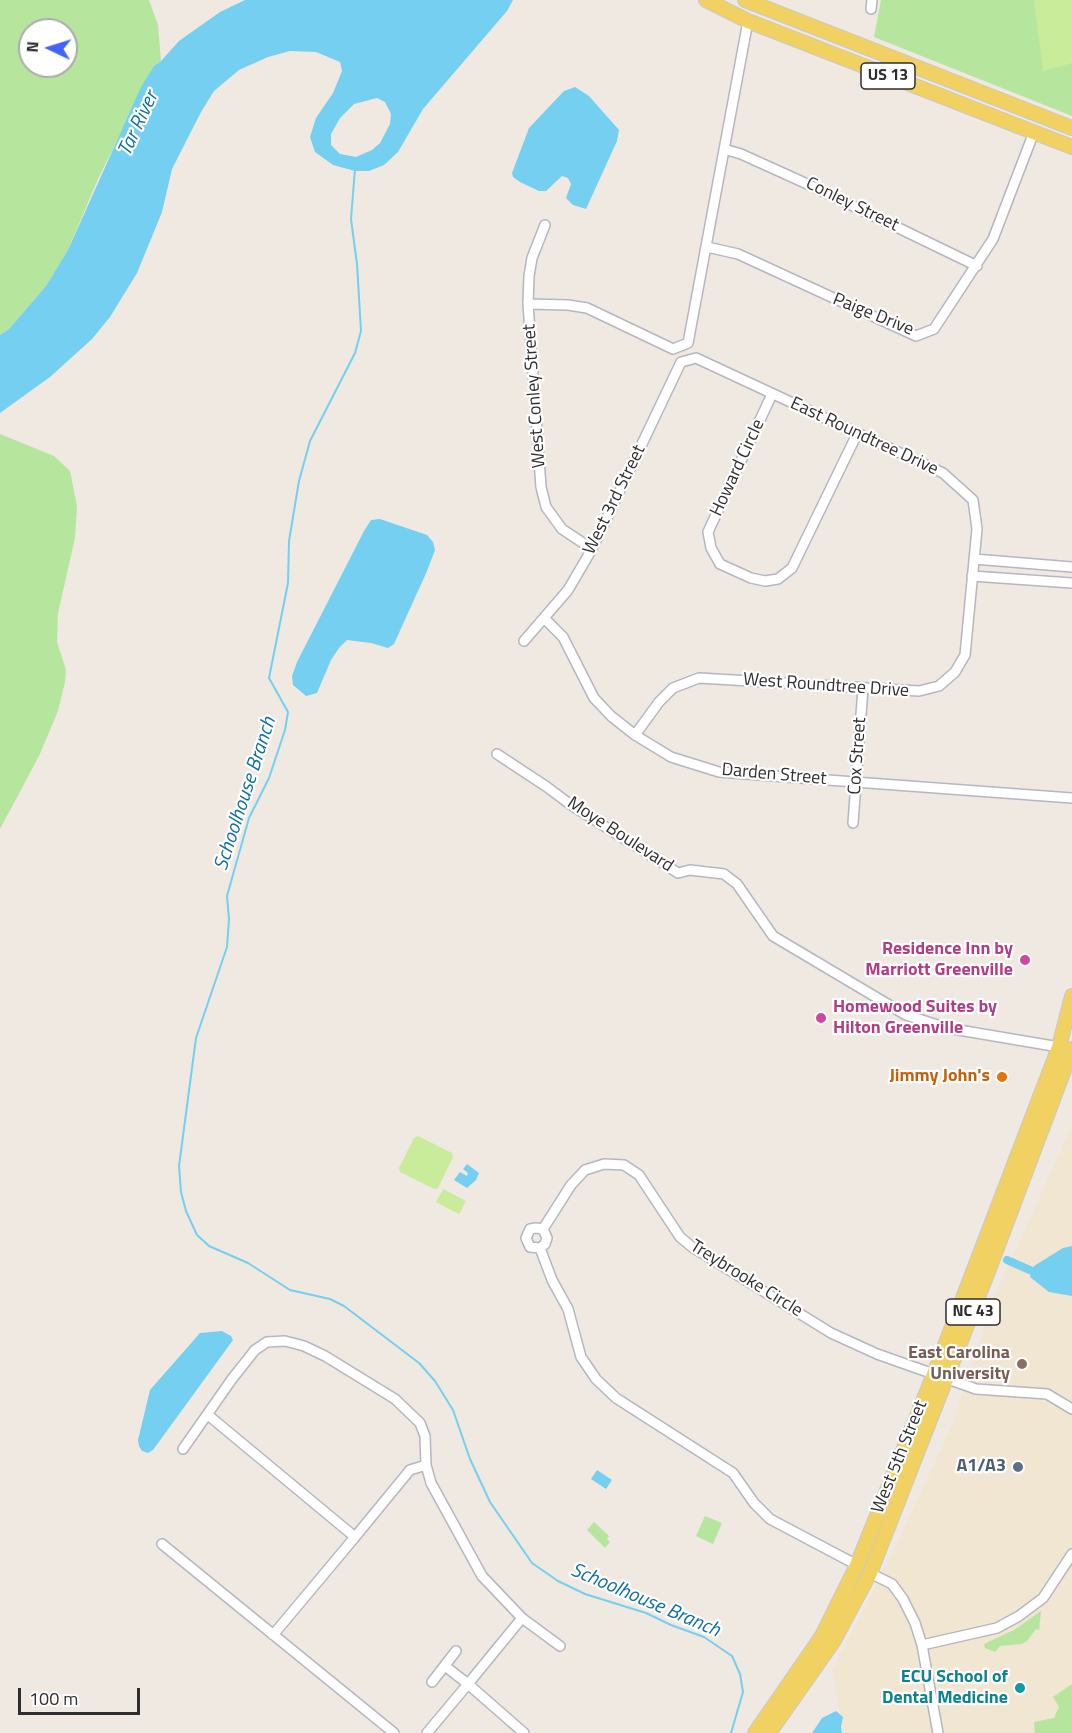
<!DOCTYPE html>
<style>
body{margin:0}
#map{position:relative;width:1072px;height:1733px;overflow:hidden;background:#efe9e1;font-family:"Titillium Web",sans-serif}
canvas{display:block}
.north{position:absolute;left:18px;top:18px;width:60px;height:60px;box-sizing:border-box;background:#fff;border:2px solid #ababab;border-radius:50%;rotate:274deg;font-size:16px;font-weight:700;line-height:24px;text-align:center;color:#2e2e2e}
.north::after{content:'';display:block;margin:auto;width:21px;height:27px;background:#4264fb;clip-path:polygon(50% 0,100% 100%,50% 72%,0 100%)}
.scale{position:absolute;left:18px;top:1688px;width:122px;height:27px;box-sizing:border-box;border:3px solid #2e2e2e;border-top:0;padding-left:8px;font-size:18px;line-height:21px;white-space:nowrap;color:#2e2e2e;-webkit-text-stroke:4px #fff;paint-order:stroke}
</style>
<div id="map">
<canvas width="1072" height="1733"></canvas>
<div class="north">N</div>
<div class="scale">100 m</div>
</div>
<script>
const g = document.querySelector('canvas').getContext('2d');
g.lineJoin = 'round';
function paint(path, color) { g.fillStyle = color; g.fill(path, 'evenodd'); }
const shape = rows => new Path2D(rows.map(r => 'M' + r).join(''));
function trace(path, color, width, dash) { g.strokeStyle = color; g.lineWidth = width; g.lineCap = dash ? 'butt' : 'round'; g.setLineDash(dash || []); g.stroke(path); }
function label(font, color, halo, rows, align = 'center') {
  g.font = font + ' "Titillium Web",sans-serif'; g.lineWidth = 4.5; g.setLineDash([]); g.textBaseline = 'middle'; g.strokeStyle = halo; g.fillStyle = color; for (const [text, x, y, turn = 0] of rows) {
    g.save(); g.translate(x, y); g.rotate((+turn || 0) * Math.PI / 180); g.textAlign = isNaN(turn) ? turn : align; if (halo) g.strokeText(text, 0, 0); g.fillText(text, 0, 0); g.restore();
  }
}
paint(shape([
 [1072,1125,1072,1733,843,1733,832,1670,890,1558,950,1430,994,1298]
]), '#f0e6d1');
paint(shape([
 [0,0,149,0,158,25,161,61,154,66,98,179,68,250,46,286,9,329,0,335],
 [30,30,66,30,66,66,30,66],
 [881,0,1072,0,1072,116,874,37],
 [0,434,54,456,70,471,77,506,75,538,58,613,57,642,66,670,65,682,58,711,39,756,0,829],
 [705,1516,722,1523,713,1544,696,1536],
 [594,1522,609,1536,607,1539,610,1542,605,1548,587,1530],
 [1041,1611,1039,1630,1036,1629,1027,1641,1022,1644,1000,1646,995,1652,985,1648,984,1645,986,1643,1014,1630],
 [1072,1684,1072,1733,1035,1733,1034,1722,1054,1718,1059,1707,1053,1697]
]), '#b6e59e');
paint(shape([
 [1034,0,1072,0,1072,63,1043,71],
 [418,1136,452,1153,453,1157,438,1188,434,1189,400,1172,399,1168,414,1138],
 [443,1189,466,1201,459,1214,436,1202]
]), '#c9ec9a');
paint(shape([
 [245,0,513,0,507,11,423,109,398,152,384,165,369,171,355,171,333,165,315,152,310,137,316,118,333,93,342,71,340,62,316,52,290,51,268,57,239,70,214,91,201,112,172,169,162,212,137,273,110,317,92,339,50,377,0,413,0,335,9,329,46,286,68,250,141,87,154,66,161,61,179,41,220,12],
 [377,98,385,102,391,114,390,124,380,143,372,150,356,157,340,154,331,145,331,134,340,118,354,104],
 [575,87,589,96,619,130,617,141,586,209,573,205,566,198,571,184,568,178,562,176,546,191,539,191,520,182,513,177,512,173,529,128,564,91],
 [380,519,427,535,433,542,435,550,427,571,394,644,388,648,371,643,347,640,339,648,331,660,317,693,306,696,293,685,292,676,297,662,364,531,371,520],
 [467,1164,479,1173,476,1180,467,1188,454,1180,460,1172,467,1176,468,1173,463,1169],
 [1072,1246,1072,1296,1049,1292,1030,1277,1034,1266,1063,1248],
 [222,1331,231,1336,233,1340,153,1450,148,1453,142,1451,139,1446,138,1440,150,1390,200,1333],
 [597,1470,612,1480,606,1489,591,1479],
 [836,1711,843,1717,841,1727,842,1733,812,1733,822,1718]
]), '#75cff0');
trace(shape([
 [355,169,351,219,357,264,361,331,355,353,310,441,299,481,289,541,288,583,269,678,288,712,285,730,269,778,249,818,227,896,229,919,227,947,196,1038,179,1166,181,1192,186,1211,197,1235,209,1246,248,1263,290,1290,330,1299,344,1306,419,1363,435,1381,453,1410,470,1459,490,1502,532,1563,558,1581,585,1594,646,1613,671,1625,704,1637,732,1656,740,1674,743,1692,731,1733]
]), '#75cff0', 2);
trace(shape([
 [1007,1260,1032,1271]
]), '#75cff0', 8);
const street = shape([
 [871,9,872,0],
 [724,149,741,154,816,188,977,266],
 [545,225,532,258,529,276,528,304,541,487,546,507,562,529,592,549],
 [707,247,738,254,916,336,934,329,993,239,1034,132],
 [528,304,568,305,587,308,673,349,688,343,748,21],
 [772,394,708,532,711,548,720,564,751,578,765,581,778,579,792,568,857,434],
 [974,559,1072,567],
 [972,576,1072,583],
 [544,618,563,637,594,698,611,716,635,735,671,757,719,772,1072,798],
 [524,641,568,590,592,549,681,362,696,358,943,473,973,500,977,529,965,655,955,672,939,686,919,691,699,678,673,688,659,702,635,735],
 [497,754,547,787,571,805,678,873,690,870,724,874,737,884,773,936,906,1015,947,1028,1059,1047],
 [853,823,863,688],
 [543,1229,571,1185,585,1170,604,1164,624,1165,639,1175,680,1237,692,1247,831,1333,877,1354,976,1389,1047,1394,1072,1409],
 [540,1248,552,1280,568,1309,581,1357,596,1379,616,1398,733,1473,754,1503,770,1519,857,1565],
 [540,1248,530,1247,526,1238,530,1229,536,1228,543,1229],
 [540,1248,545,1244,547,1238,543,1229],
 [208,1415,355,1537,410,1470,426,1465],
 [183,1449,232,1379,255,1350,267,1342,285,1341,304,1346,325,1356,395,1399,420,1423,425,1436,426,1465,431,1483,482,1576,522,1618],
 [162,1544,394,1733],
 [870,1573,892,1584,903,1599,915,1623,922,1645,938,1733],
 [273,1635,355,1537],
 [922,1645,997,1628,1019,1616,1043,1598,1072,1554],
 [432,1682,456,1651],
 [427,1733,468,1684,445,1666],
 [524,1733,468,1684,522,1618,560,1646]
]);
const primary = shape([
 [706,0,748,21,1072,147],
 [745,0,1072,128],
 [755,1733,822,1636,857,1565,934,1374,1059,1047,1072,996],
 [769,1733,833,1642,870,1573,989,1269,1072,1049]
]);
trace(street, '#b4b7c1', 12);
trace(primary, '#c9c9c9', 16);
trace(street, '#fff', 9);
trace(primary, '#f2d163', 14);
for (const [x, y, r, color] of [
 [1025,960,6,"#d1479c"],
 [821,1018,6,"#d1479c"],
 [1002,1077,6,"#e8710a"],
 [1022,1364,6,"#8d6e63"],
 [1018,1467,6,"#5c6f8a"],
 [1020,1688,6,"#0f9aa8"]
]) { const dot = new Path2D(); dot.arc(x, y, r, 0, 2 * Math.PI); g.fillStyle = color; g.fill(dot); trace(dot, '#fff', 2); }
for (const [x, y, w] of [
 [888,76,54],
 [973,1312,54]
]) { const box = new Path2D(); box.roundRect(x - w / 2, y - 13, w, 26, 4.5); g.fillStyle = '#fff'; g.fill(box); trace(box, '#2e2e2e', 1.5); }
label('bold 16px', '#2e2e2e', null, [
 ["US 13",888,76],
 ["NC 43",973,1312]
]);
label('18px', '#2e2e2e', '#fff', [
 ["Conley Street",852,205,26],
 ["Paige Drive",873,315,22],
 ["West Conley Street",535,396,-94],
 ["East Roundtree Drive",864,437,25],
 ["Howard Circle",738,468,-65],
 ["West 3rd Street",615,500,-64],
 ["West Roundtree Drive",826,686,4],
 ["Cox Street",858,756,-86],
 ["Darden Street",774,775,5],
 ["Moye Boulevard",620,835,33],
 ["Treybrooke Circle",746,1279,32],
 ["West 5th Street",900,1457,-68]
]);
label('bold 18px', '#b23c85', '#fff', [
 ["Residence Inn by",1013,950],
 ["Marriott Greenville",1013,971],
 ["Homewood Suites by",833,1008,"left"],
 ["Hilton Greenville",833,1029,"left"]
], 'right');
label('bold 18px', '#c56008', '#fff', [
 ["Jimmy John's",990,1077]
], 'right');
label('bold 18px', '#785e54', '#fff', [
 ["East Carolina",1010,1354],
 ["University",1010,1375]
], 'right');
label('bold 18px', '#4e5e75', '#fff', [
 ["A1/A3",1006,1467]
], 'right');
label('bold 18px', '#0d838f', '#fff', [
 ["ECU School of",1008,1678],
 ["Dental Medicine",1008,1699]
], 'right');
label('italic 20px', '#0d6fa3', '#fff', [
 ["Tar River",139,124,-65],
 ["Schoolhouse Branch",246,794,-72],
 ["Schoolhouse Branch",645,1601,23]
]);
</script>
